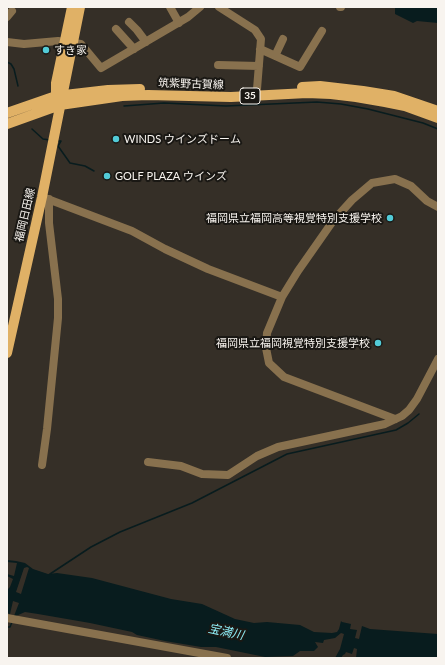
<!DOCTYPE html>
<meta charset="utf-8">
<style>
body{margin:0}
#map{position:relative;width:445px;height:665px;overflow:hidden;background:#352f27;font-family:Lato,sans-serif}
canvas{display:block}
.frame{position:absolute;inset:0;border:8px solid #f8f4ef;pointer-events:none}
</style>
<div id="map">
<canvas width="445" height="665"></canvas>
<div class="frame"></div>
</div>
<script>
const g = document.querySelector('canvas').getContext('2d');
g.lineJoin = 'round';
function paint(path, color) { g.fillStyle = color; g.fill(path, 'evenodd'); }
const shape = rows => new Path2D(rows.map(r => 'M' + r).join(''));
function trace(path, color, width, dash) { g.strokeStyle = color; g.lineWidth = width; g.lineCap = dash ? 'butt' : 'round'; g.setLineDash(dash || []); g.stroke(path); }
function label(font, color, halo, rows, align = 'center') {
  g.font = font + ' Lato,"Noto Sans JP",sans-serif'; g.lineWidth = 4; g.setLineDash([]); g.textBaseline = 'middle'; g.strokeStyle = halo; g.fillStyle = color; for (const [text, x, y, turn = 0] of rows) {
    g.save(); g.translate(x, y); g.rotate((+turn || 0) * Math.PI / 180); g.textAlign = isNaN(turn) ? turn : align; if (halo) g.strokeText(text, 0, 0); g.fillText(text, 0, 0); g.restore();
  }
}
paint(shape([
 [395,7,438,7,438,23,417,21,413,23,395,14],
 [7,560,16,561,25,563,33,569,48,574,57,573,92,578,171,599,202,604,235,619,254,623,267,622,300,625,314,632,332,633,337,632,339,629,341,621,342,622,351,624,350,629,357,630,355,638,359,639,362,626,370,629,438,634,438,658,356,658,357,649,354,648,352,654,346,652,345,654,343,655,341,658,335,658,340,649,344,634,341,633,335,638,324,640,323,643,315,642,318,647,314,651,300,651,293,656,265,657,216,647,201,647,165,641,137,635,132,632,90,623,38,614,25,612,16,616,14,616,19,603,13,601,10,614,7,613,7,590,10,587,13,579,7,576,7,574,14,576,17,563,7,562],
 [27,567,29,568,21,594,16,592,24,568]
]), '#081c1e');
trace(shape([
 [7,62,11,64,14,69,18,86],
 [124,106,164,103,226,106,317,102,341,104,368,109,423,123,438,129],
 [32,129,43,139,50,140],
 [58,141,61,141,58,146,70,163,85,166,94,171],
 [50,574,91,547,120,532,192,503,287,454,396,430,408,423,419,414],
 [7,627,10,627,12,622]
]), '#081c1e', 1.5);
trace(shape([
 [170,7,179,23],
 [219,7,255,30,261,39,257,89],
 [340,7,341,7],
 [7,17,12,11],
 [129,22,137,30,146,42],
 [116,29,134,49],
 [7,42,24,44,58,41,81,44,101,68,188,17,200,7],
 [260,49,300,67,322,31],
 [275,56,283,39],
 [218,65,259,66],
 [45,198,132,231,165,249,208,269,282,297],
 [395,419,284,377,269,363,266,348,267,333,282,297,298,271,333,221,352,200,372,183,395,179,411,186,427,201,438,207],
 [148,462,181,466,202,474,228,475,257,456,278,447,385,424,402,416,409,410,417,399,438,359],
 [42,465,47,429,58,318,58,299,49,223,49,199],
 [7,618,227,658]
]), '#88714e', 8);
trace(shape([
 [302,87,320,86,363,91,394,96,438,111],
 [58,100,56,96,56,83,72,7],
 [7,113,56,96,108,90,140,89],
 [7,124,60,105,122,96,148,95,231,97,307,93,331,94,356,97,385,102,405,106,438,118],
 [7,353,42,197,80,7]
]), '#e0b166', 10);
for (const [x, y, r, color] of [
 [46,50,4,"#52cbd7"],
 [116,139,4,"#52cbd7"],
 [107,176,4,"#52cbd7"],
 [390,218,4,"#52cbd7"],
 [378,343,4,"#52cbd7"]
]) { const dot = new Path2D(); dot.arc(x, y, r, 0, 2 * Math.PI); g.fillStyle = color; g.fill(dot); trace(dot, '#1a1814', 1.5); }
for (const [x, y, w] of [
 [250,96,20]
]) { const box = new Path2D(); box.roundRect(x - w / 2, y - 8, w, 16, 3); g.fillStyle = '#1a1814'; g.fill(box); trace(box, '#f8f4ef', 1); }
label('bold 10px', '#f8f4ef', null, [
 ["35",250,96]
]);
label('11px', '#f8f4ef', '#1a1814', [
 ["すき家",54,50],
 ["WINDS ウインズドーム",124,139],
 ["GOLF PLAZA ウインズ",115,176],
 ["福岡県立福岡高等視覚特別支援学校",382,218,"right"],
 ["福岡県立福岡視覚特別支援学校",370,343,"right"]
], 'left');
label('11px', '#f8f4ef', '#1a1814', [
 ["筑紫野古賀線",191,84,2],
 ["福岡日田線",25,215,-77]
]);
label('italic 12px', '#90f3fd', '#1a1814', [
 ["宝満川",226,632,12]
]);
</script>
